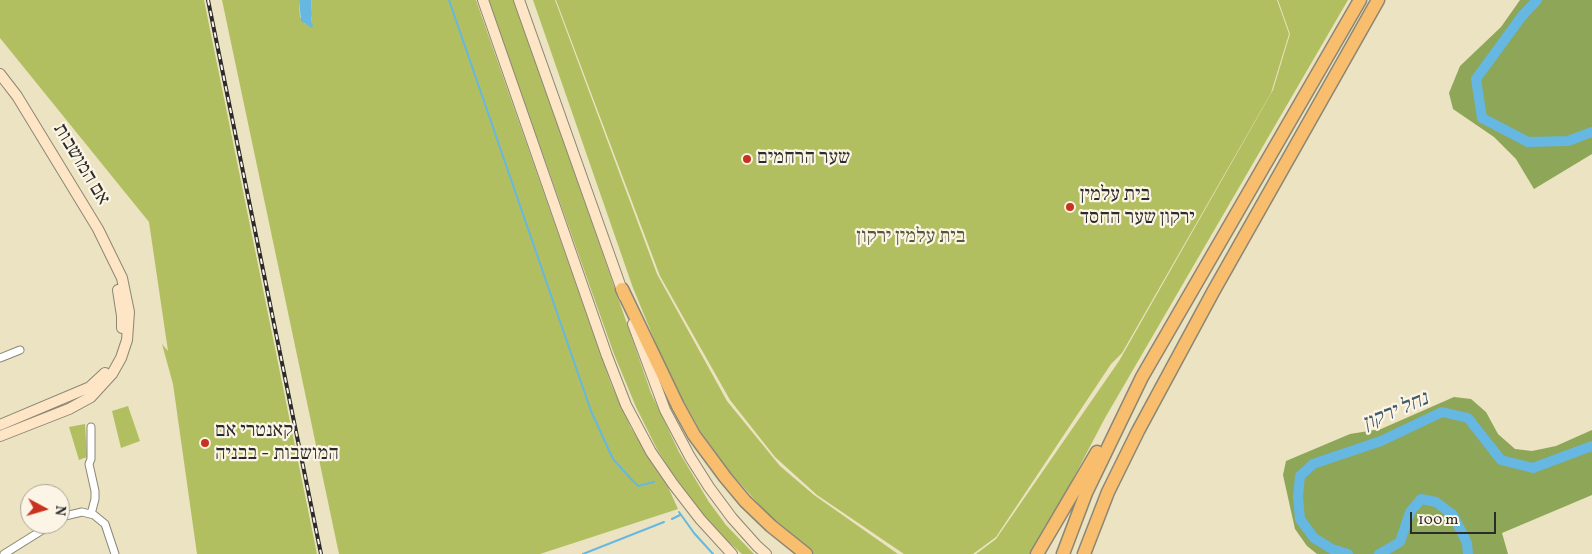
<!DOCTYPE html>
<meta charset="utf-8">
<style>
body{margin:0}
#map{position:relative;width:1592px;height:554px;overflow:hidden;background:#ebe3c1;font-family:Vollkorn,serif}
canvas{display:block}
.north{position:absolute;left:20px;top:484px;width:50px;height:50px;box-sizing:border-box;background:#fcf5e5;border:1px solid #a8a49b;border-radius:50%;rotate:96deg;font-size:14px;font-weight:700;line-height:20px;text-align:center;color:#2b2b2b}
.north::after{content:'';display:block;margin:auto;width:18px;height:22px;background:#c8321e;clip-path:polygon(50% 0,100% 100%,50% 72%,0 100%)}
.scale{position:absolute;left:1410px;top:512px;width:86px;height:22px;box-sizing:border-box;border:2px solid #2b2b2b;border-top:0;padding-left:6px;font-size:15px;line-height:18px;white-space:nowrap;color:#2b2b2b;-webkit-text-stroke:4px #fcf5e5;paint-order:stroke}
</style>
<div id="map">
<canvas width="1592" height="554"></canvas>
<div class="north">N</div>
<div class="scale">100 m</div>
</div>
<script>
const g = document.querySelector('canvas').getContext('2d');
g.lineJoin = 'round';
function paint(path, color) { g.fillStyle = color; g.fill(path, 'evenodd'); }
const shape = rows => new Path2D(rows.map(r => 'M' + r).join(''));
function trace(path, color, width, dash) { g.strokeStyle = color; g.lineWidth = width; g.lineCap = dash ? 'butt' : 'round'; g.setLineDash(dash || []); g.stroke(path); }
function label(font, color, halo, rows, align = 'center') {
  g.font = font + ' Vollkorn,"Frank Ruhl Libre",serif'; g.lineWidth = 4.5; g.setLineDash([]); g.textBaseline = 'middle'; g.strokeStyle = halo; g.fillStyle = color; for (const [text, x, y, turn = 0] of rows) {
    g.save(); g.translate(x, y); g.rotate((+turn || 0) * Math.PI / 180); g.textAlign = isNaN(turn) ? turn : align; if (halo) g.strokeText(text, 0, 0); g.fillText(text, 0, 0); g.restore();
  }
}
paint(shape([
 [0,0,204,0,317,554,197,554,173,384,162,344,168,351,149,222,0,38],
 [222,0,299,0,300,17,305,24,308,24,311,22,312,14,311,0,476,0,611,384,631,428,668,487,678,509,540,554,339,554],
 [488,0,515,0,651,393,679,452,709,502,726,525,754,554,742,554,713,528,670,470,657,449,636,407,614,354],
 [533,0,555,0,657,274,727,401,780,466,814,495,898,554,814,554,773,520,730,472,699,429,669,375,633,288],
 [556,0,1277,0,1289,34,1271,93,1122,353,1111,364,996,537,973,554,904,554,817,495,775,457,730,400,660,276],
 [1278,0,1348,0,1105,418,1055,513,1030,554,976,554,996,539,1119,361,1273,90,1290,34],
 [128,406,140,441,121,448,112,411],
 [85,424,87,457,79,460,69,427]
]), '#b2bf61');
paint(shape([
 [1520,0,1592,0,1592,154,1534,189,1516,159,1494,137,1453,109,1449,93,1460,66,1501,27],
 [1454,397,1471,399,1486,412,1498,434,1515,449,1532,451,1556,446,1592,430,1592,495,1502,533,1508,554,1317,554,1307,546,1295,529,1283,475,1286,461,1350,434,1381,429]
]), '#8da657');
paint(shape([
 [299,0,311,0,312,14,311,22,313,25,312,28,301,21]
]), '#66b7e1');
trace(shape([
 [449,0,591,411,613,459,631,479,638,486,654,482],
 [679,512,694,533,713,554],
 [672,519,680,515],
 [583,554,664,522]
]), '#66b7e1', 2);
trace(shape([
 [1537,0,1522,16,1476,79,1482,118,1528,142,1568,141,1592,132],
 [1348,554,1332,549,1314,538,1300,519,1298,497,1300,476,1313,464,1381,441,1442,412,1468,418,1501,460,1533,468,1592,446],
 [1379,554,1400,542,1410,512,1421,499,1436,502,1453,515,1467,543,1468,554]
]), '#66b7e1', 10);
const minor = shape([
 [0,358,20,350],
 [91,514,95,499,95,491,89,464,91,459,91,427],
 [60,519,65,516,82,512,94,515,105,524,115,554],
 [4,554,52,524]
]);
const secondary = shape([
 [483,0,607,356,626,405,651,452,673,484,700,519,732,554],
 [519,0,624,296],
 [0,74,17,96,98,229,122,278,129,312,127,340,121,358,112,374,91,397,69,409,0,436],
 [118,290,122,316,122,328],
 [633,324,665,410,690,457,709,487,732,518,757,546,766,554],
 [0,425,90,387,105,373]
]);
const motorway = shape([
 [622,289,678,406,694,435,725,477,745,501,771,526,806,554],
 [1037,554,1097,452],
 [1063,554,1086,493,1142,377,1360,0],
 [1084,554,1108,492,1138,431,1213,292,1378,0]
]);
trace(minor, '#8b8776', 9);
trace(secondary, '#8b8776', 12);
trace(motorway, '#8b8776', 15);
trace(minor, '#fff', 7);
trace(secondary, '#fde5c5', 10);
trace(motorway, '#f9be6d', 12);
const rail = shape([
 [208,0,321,554]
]);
trace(rail, '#2b2b2b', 4);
trace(rail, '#fcf5e5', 2, [5.5]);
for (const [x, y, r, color] of [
 [747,159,5,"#c8321e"],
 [1070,207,5,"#c8321e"],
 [205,443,5,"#c8321e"]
]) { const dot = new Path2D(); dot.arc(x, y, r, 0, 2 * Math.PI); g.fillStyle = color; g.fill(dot); trace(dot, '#fcf5e5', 2); }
label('20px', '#2b2b2b', '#fcf5e5', [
 ["שער הרחמים",757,159],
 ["בית עלמין",1080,196],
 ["ירקון שער החסד",1080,219],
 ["קאנטרי אם",215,432],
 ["המושבות - בבניה",215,455]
], 'left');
label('20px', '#2b2b2b', '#fcf5e5', [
 ["אם המושבות",80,165,59]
]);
label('20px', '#54573b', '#fcf5e5', [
 ["בית עלמין ירקון",911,238]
]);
label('italic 21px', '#405c6b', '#fcf5e5', [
 ["נחל ירקון",1396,413,-23]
]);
</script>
